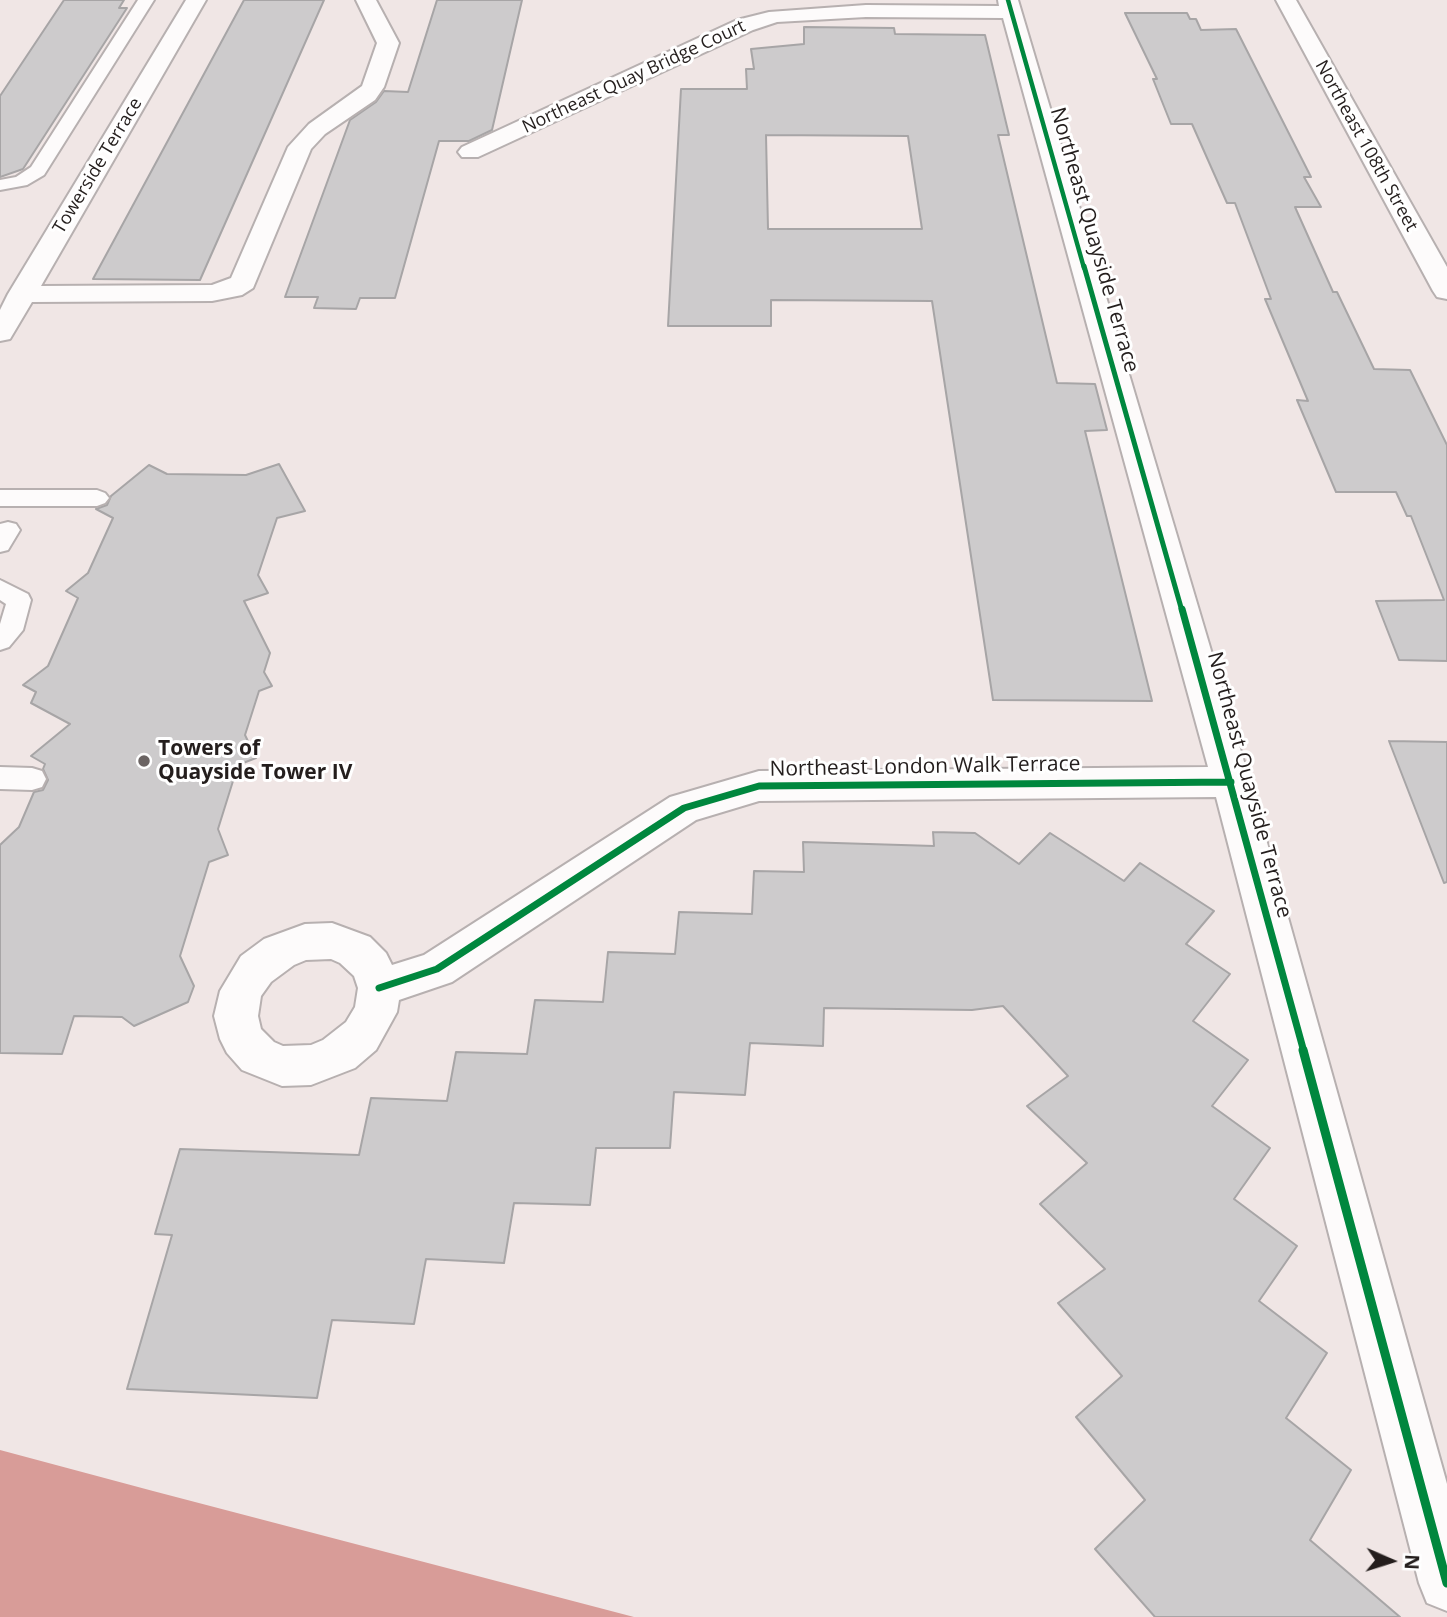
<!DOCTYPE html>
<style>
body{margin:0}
#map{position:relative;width:1447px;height:1617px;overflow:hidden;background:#f0e6e5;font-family:"Open Sans",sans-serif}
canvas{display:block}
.north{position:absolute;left:1356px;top:1526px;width:70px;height:70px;-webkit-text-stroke:5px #fff;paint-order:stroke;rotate:93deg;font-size:19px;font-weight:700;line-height:28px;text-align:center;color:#241e1d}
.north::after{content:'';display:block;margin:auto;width:24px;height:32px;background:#241e1d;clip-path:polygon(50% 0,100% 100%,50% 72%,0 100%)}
</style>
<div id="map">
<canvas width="1447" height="1617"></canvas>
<div class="north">N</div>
</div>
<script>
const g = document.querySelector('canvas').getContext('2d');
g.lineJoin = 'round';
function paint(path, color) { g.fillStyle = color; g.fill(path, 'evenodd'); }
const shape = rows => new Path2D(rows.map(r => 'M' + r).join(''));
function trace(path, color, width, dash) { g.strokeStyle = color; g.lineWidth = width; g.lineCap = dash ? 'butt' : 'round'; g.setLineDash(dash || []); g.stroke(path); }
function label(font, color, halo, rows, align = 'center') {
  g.font = font + ' "Open Sans",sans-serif'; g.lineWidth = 6; g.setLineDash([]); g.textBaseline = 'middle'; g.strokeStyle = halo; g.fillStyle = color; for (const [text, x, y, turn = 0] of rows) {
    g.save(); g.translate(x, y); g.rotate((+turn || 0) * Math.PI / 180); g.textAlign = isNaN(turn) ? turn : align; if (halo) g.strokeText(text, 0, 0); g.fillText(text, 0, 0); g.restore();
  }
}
paint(shape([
 [0,1450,153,1491,634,1617,0,1617]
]), '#d89c98');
const building = shape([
 [64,0,124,0,119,8,127,8,23,169,0,177,0,96,64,0],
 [244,0,324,0,200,280,93,279,244,0],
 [437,0,522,0,492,130,469,141,439,141,395,298,360,298,356,309,314,308,318,297,285,297,350,120,376,102,384,91,408,92,437,0],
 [1125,13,1187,13,1190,19,1196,19,1201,30,1236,29,1311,177,1304,177,1321,207,1295,207,1333,292,1337,292,1374,369,1410,370,1447,445,1447,661,1399,660,1376,601,1444,600,1411,516,1407,516,1396,492,1336,492,1297,400,1308,401,1265,299,1271,299,1235,203,1227,203,1192,124,1171,124,1153,79,1157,79,1125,13],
 [804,27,894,28,895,34,985,35,1009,135,998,135,1057,383,1095,384,1107,430,1085,431,1152,701,993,700,932,301,771,300,771,326,668,326,681,89,747,89,746,69,754,69,751,49,804,44,804,27],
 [766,135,908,136,922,229,768,229,766,135],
 [279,464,305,511,277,518,258,575,268,593,244,601,270,653,264,672,272,686,259,691,245,735,256,758,238,765,218,829,228,855,209,862,180,956,194,986,188,1002,134,1026,122,1017,74,1016,62,1054,0,1053,0,845,19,827,34,792,43,790,48,780,43,769,45,764,31,756,70,724,31,703,36,692,23,685,48,666,78,598,66,591,88,573,113,518,96,509,107,505,111,496,149,465,167,474,246,475,279,464],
 [1389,741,1447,742,1447,882,1444,883,1389,741],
 [933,832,975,833,1019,864,1050,833,1124,881,1140,863,1214,911,1186,944,1230,974,1193,1021,1248,1060,1212,1106,1270,1148,1234,1199,1297,1246,1259,1301,1327,1353,1286,1418,1351,1470,1310,1540,1400,1617,1155,1617,1095,1549,1145,1500,1076,1417,1122,1376,1058,1303,1105,1269,1040,1204,1087,1163,1027,1106,1068,1076,1003,1006,972,1010,824,1008,823,1046,750,1043,745,1095,674,1092,670,1148,596,1148,590,1205,514,1203,504,1263,426,1259,414,1324,332,1320,317,1398,127,1389,172,1235,155,1234,180,1149,359,1155,371,1098,447,1101,456,1052,527,1054,535,1000,603,1002,608,952,675,954,679,912,752,914,754,871,804,872,803,842,934,846,933,832]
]);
paint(building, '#cdcbcc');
trace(building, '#a7a5a6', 2);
const service = shape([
 [138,0,154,0,44,175,27,185,0,190,0,180,16,177,31,167,138,0],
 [0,490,97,490,105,493,109,498,105,503,97,506,0,506,0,490],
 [8,522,16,524,20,530,8,550,0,552,0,524,8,522],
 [0,580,28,594,31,600,23,630,9,647,0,650,0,624,6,604,0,600,0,580],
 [0,767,32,768,42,771,46,779,42,787,32,790,0,789,0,767]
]);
const minor = shape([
 [186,0,206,0,41,286,212,285,231,278,288,147,309,124,362,86,377,43,356,0,376,0,399,43,384,87,375,100,325,134,311,149,253,288,242,295,212,301,32,302,10,339,0,341,0,310,8,294,186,0],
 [998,0,1018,0,1250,782,1447,1484,1447,1611,1427,1603,1419,1583,1216,797,759,801,696,820,452,982,399,1000,397,1012,376,1050,355,1068,311,1085,282,1086,242,1070,227,1053,220,1039,214,1016,220,991,241,956,264,939,305,924,332,923,370,937,386,953,392,965,424,955,670,797,759,771,1208,767,1003,18,866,17,777,22,753,30,478,157,462,157,458,152,462,147,737,20,769,12,866,5,999,6,998,0],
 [331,959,340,963,354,976,358,988,355,1007,346,1022,323,1040,311,1045,283,1046,274,1042,261,1029,258,1016,261,996,271,982,294,965,306,960,331,959],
 [1276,0,1296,0,1447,267,1447,299,1437,297,1433,291,1276,0]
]);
trace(service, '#b7b0b0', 4);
trace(minor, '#b7b0b0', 4);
paint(service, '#fdfbfb');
paint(minor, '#fdfbfb');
trace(shape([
 [1008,0,1084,268]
]), '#00873e', 4.5);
trace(shape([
 [1084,266,1182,611]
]), '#00873e', 5);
trace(shape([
 [1182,609,1304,1052],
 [379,988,437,969,684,808,759,786,1231,782]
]), '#00873e', 7);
trace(shape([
 [1303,1050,1447,1583]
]), '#00873e', 9);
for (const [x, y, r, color] of [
 [144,761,7,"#6b6463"]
]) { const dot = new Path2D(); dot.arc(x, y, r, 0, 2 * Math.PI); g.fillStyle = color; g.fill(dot); trace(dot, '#fff', 2.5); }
label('18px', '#241e1d', '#fff', [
 ["Northeast Quay Bridge Court",634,77,-25],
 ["Northeast 108th Street",1366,146,61],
 ["Towerside Terrace",98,166,-59]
]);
label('21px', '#241e1d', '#fff', [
 ["Northeast Quayside Terrace",1094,240,74],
 ["Northeast London Walk Terrace",925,767,-1],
 ["Northeast Quayside Terrace",1249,785,75]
]);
label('bold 21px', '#241e1d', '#fff', [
 ["Towers of",158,749],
 ["Quayside Tower IV",158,773]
], 'left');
</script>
